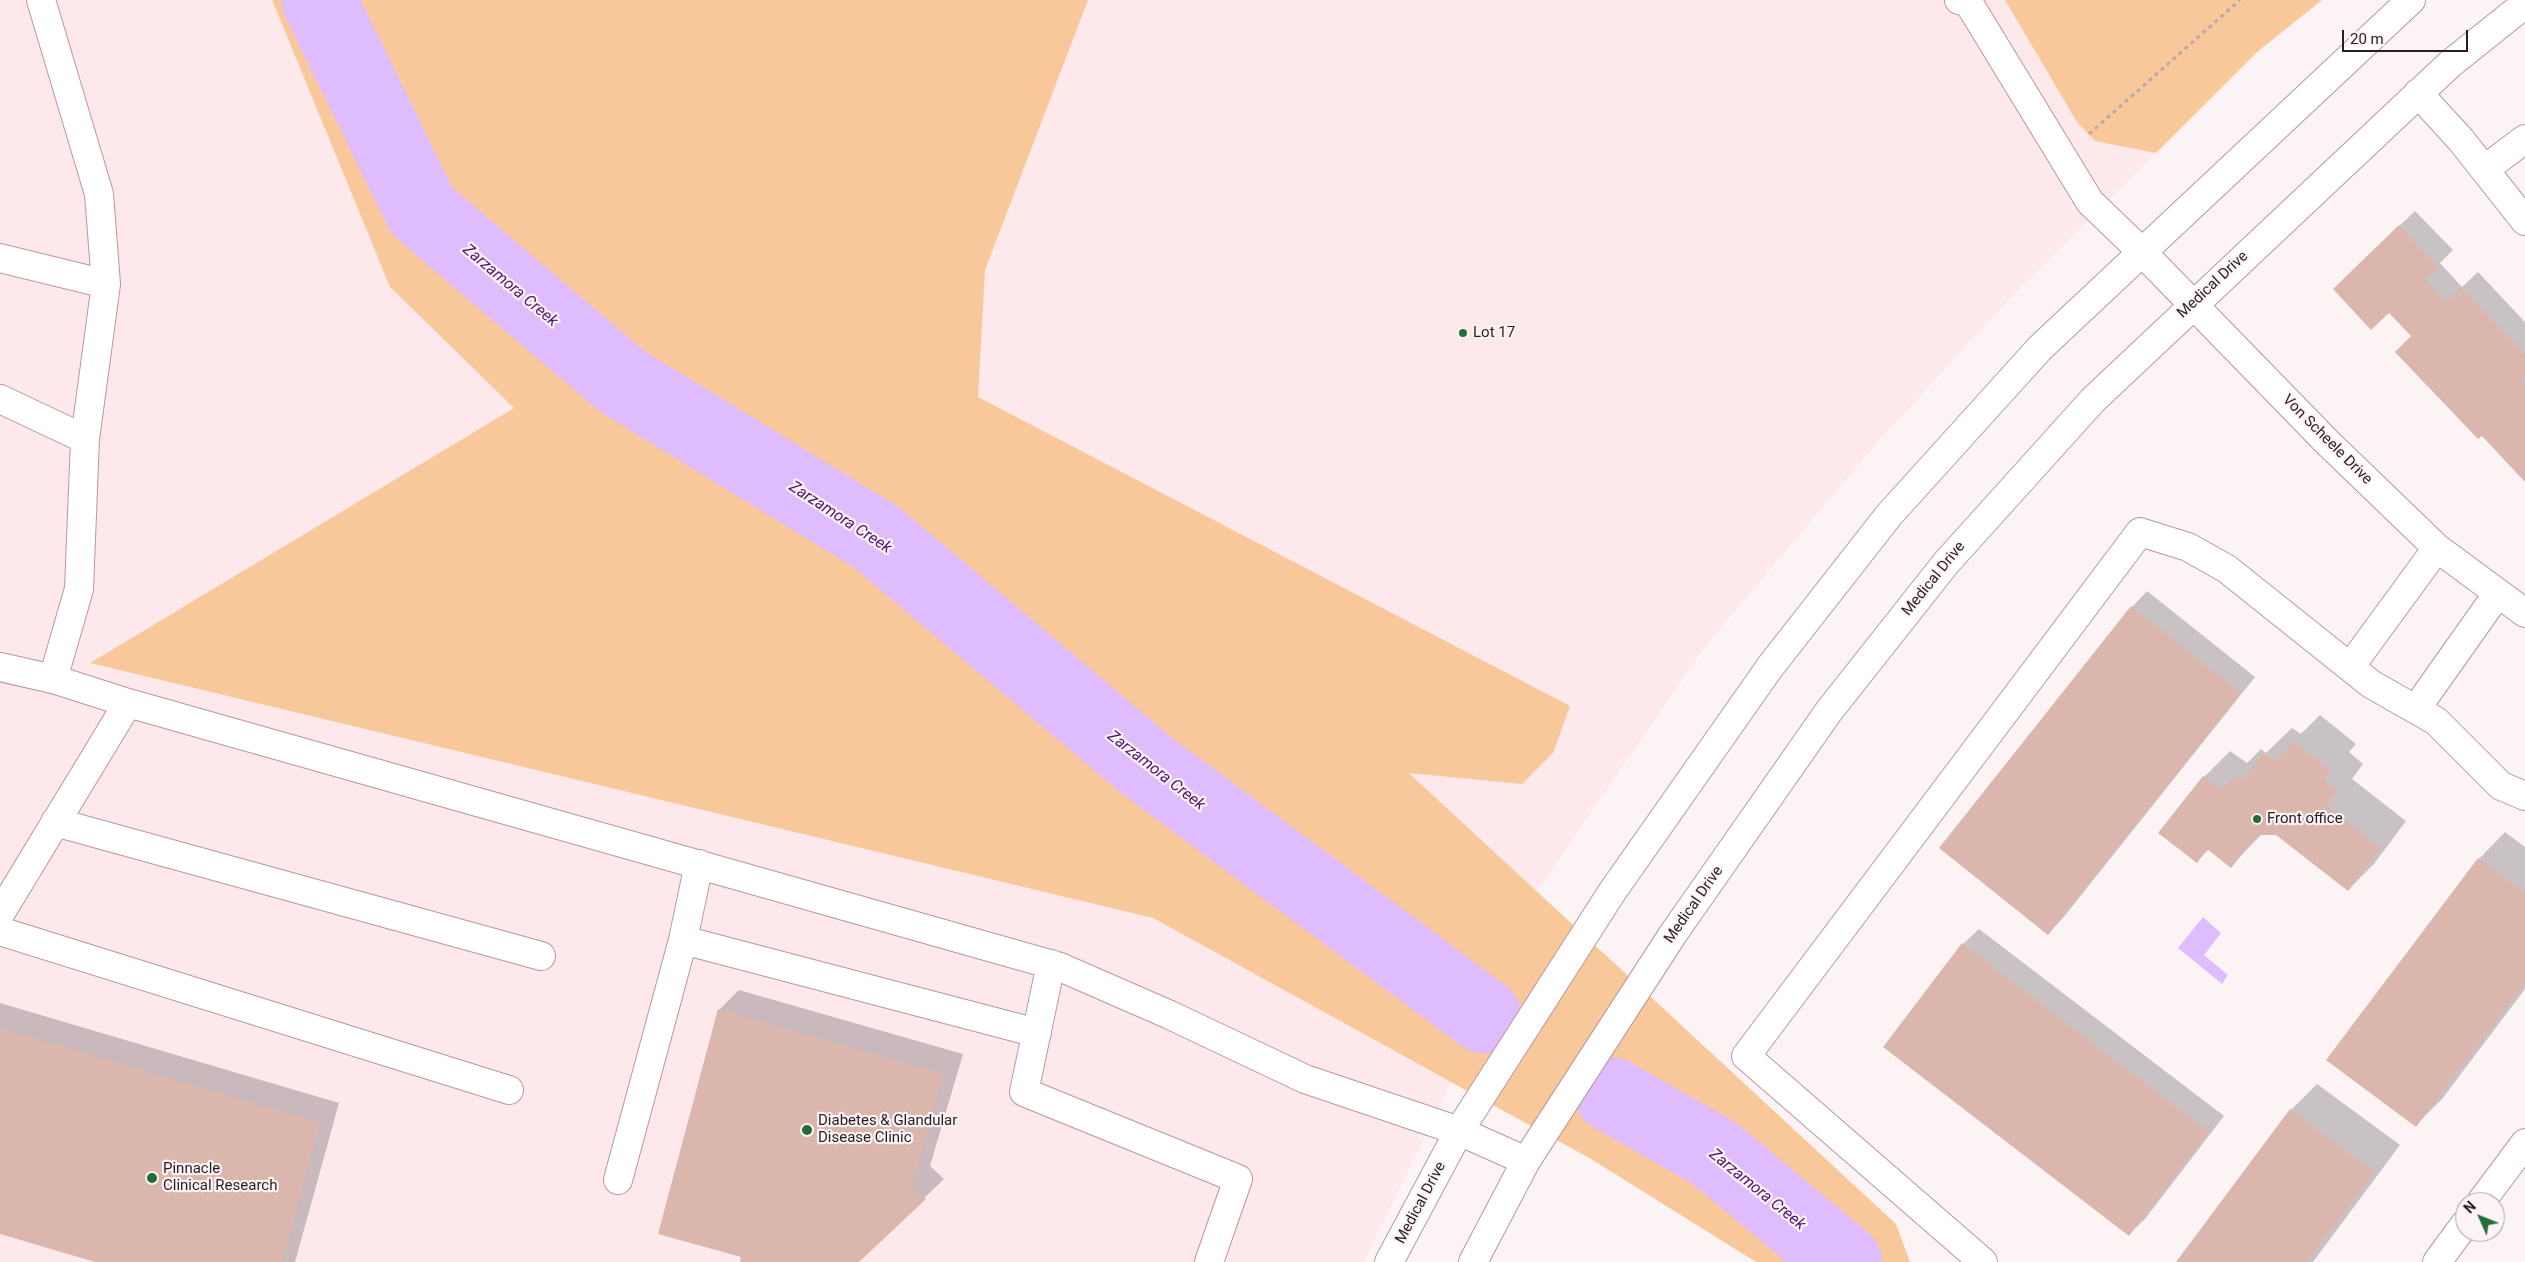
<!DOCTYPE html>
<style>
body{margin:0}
#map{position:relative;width:2525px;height:1262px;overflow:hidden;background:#fcf3f5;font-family:Roboto,sans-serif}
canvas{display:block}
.north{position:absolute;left:2455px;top:1192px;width:50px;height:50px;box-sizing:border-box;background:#fcf3f5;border:1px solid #a89d9f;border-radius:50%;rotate:314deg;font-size:14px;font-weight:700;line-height:20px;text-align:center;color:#2a1c1f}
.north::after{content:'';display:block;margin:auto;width:18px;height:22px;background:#236c39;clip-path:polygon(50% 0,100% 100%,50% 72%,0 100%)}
.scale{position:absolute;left:2342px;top:30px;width:126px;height:22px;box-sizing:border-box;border:2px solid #2a1c1f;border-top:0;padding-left:6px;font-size:15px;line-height:18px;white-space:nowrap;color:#2a1c1f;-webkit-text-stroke:4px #fcf3f5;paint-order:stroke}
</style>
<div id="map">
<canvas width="2525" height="1262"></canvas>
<div class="north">N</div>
<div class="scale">20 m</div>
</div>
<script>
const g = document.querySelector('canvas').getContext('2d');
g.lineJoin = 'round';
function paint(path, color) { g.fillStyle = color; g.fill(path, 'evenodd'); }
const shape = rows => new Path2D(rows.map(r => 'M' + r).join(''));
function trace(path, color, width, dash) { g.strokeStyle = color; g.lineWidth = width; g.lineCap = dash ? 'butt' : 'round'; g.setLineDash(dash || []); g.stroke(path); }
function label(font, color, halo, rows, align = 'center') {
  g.font = font + ' Roboto,sans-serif'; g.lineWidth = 4.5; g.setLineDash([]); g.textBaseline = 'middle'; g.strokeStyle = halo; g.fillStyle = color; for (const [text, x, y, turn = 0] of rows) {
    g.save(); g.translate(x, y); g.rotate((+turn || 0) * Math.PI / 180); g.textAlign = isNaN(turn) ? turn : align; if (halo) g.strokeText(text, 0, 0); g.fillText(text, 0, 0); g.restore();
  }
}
paint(shape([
 [0,0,272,0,390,287,514,408,90,663,1153,918,1451,1082,1364,1262,0,1262],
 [543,0,2322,0,2257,52,2011,297,1877,443,1706,645,1537,891,1409,772,601,165]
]), '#fde8ec');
paint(shape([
 [272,0,1088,0,985,270,978,397,1570,706,1553,753,1522,784,1409,773,1896,1224,1910,1262,1756,1262,1591,1159,1153,918,90,663,514,408,390,287],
 [2005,0,2322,0,2257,52,2156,153,2095,141,2077,122]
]), '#f8c89b');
paint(shape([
 [2203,917,2221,933,2204,955,2228,975,2222,984,2178,948]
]), '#dfbcfd');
paint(shape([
 [2415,211,2453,250,2440,263,2462,287,2478,272,2525,322,2525,481,2413,336,2350,273],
 [2147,591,2255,677,2063,918,2048,933,1940,848,2132,607],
 [2320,715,2356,744,2349,752,2363,764,2352,779,2406,821,2374,864,2348,890,2276,834,2262,834,2231,866,2209,849,2197,861,2204,777,2230,751,2247,763,2261,749,2266,753,2292,728,2301,734],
 [2505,832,2525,847,2525,989,2442,1099,2416,1125,2328,1059,2479,859],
 [1979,929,2224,1116,2145,1219,2129,1234,1963,944],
 [739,990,963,1054,930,1166,944,1179,857,1262,741,1262,719,1010],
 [0,1003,339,1103,295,1262,99,1262,0,1233],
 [2317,1084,2400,1145,2313,1262,2177,1262,2291,1110]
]), '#0003');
trace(shape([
 [319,0,422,211,623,382,876,537,1146,765,1484,1016],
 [1612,1095,1714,1153,1845,1262]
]), '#dfbcfd', 75);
paint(shape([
 [2399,225,2438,267,2425,279,2446,302,2461,287,2525,354,2525,377,2521,381,2525,385,2525,482,2482,436,2478,439,2395,352,2411,336,2389,313,2371,330,2333,289],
 [2131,606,2241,693,2048,935,1939,848],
 [2293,741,2331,771,2323,779,2338,791,2327,806,2381,848,2348,891,2276,835,2257,835,2231,868,2207,849,2197,863,2158,833,2203,776,2221,790,2234,775,2242,781,2264,753,2276,762],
 [2478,858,2525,893,2525,983,2416,1127,2326,1060],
 [1962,943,2209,1132,2129,1236,1883,1047],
 [718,1009,944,1074,911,1186,926,1199,859,1262,740,1262,741,1257,658,1234],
 [0,1028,320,1123,282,1262,95,1262,0,1234],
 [2290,1109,2374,1172,2307,1262,2176,1262]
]), '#dbb6ac');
const minor = shape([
 [41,0,99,194,106,284,85,439,79,589,53,679],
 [1959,0,1968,2,2090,202,2142,252,2327,442,2437,548,2525,613],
 [2418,93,2461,140,2525,221],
 [2485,169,2525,139],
 [0,258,106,284],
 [0,399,85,439],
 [0,667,53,679,128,703,1060,967,1170,1015,1305,1079,1459,1131,1526,1161],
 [2350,667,2437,548],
 [2416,709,2498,593],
 [55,822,541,956],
 [699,864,683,940,1037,1033],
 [0,914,128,703],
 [0,931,509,1090],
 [1051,964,1024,1092,1238,1179,1209,1262],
 [618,1180,683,940],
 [2481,1202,2525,1143],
 [1389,1262,1459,1131,1612,892,1770,667,1889,515,2040,348,2411,0],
 [1473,1262,1526,1161,1673,934,1829,711,1946,563,2093,400,2450,64,2525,4],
 [1983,1262,1746,1056,2140,532,2188,547,2227,569,2371,684,2436,721,2501,786,2525,796],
 [2437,1262,2465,1224]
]);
trace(minor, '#bc969d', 30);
trace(shape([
 [2089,134,2240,0]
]), '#b5aaac', 3, [4, 4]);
trace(minor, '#fff', 28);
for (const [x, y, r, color] of [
 [1463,333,5,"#236c39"],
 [2257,819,5,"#236c39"],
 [807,1130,6,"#236c39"],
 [152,1178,6,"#236c39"]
]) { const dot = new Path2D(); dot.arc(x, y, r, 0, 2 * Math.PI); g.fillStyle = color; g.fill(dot); trace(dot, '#fcf3f5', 2); }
label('15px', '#2a1c1f', '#fcf3f5', [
 ["Medical Drive",2213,285,-43],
 ["Von Scheele Drive",2327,440,45],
 ["Medical Drive",1934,579,-51],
 ["Medical Drive",1694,905,-55],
 ["Medical Drive",1421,1203,-62]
]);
label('15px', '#2a1c1f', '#fcf3f5', [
 ["Lot 17",1473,333],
 ["Front office",2267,819],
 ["Diabetes & Glandular",818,1121],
 ["Disease Clinic",818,1138],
 ["Pinnacle",163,1169],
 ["Clinical Research",163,1186]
], 'left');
label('italic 16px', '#4f1371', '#fcf3f5', [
 ["Zarzamora Creek",510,286,40],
 ["Zarzamora Creek",840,518,33],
 ["Zarzamora Creek",1156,771,38],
 ["Zarzamora Creek",1757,1190,39]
]);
</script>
